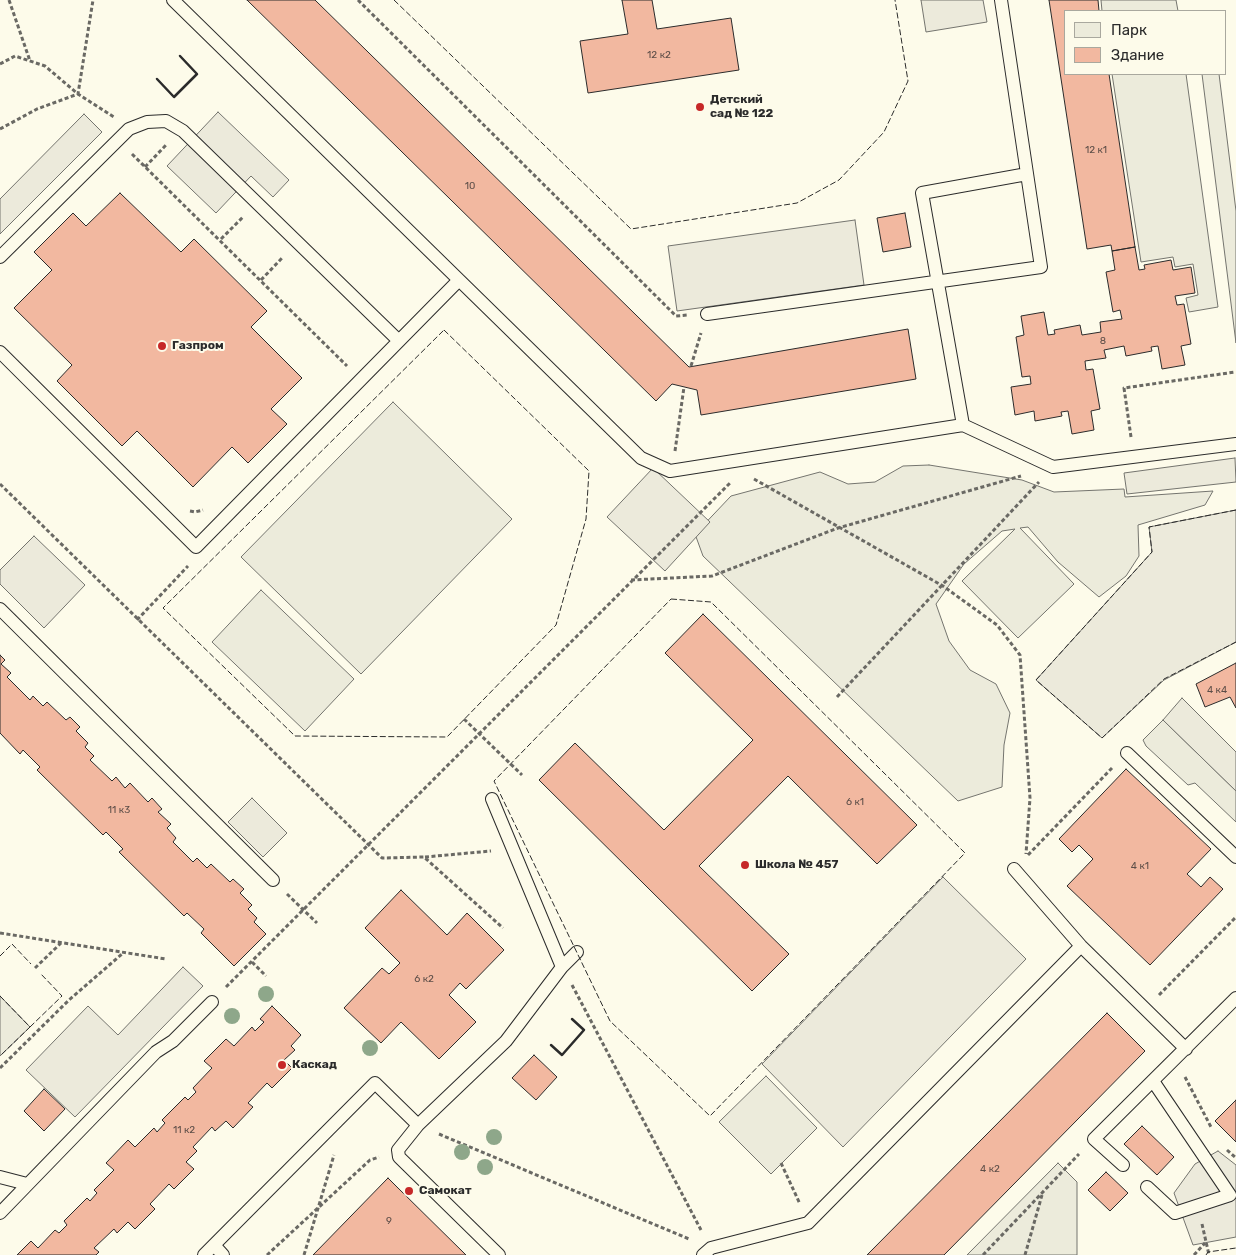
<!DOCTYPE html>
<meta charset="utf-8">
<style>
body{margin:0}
#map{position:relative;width:1236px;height:1255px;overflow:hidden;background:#fdfbea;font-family:Rubik,sans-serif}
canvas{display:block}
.legend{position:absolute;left:1064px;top:10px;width:162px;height:65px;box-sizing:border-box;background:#fdfbea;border:1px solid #a9a89e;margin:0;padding:6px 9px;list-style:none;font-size:15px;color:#2b2b2b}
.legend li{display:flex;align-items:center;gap:10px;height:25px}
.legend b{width:25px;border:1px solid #a9a89e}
</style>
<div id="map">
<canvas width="1236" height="1255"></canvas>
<ul class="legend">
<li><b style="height:14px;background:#ecebdb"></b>Парк</li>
<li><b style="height:14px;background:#f2b8a0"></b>Здание</li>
</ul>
</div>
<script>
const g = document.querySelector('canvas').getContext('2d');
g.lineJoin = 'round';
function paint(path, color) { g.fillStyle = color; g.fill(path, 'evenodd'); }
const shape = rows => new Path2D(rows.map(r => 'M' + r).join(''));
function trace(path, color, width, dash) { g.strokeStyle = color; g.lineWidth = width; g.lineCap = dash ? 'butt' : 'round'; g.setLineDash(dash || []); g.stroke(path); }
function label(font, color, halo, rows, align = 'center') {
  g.font = font + ' Rubik,sans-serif'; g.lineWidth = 4; g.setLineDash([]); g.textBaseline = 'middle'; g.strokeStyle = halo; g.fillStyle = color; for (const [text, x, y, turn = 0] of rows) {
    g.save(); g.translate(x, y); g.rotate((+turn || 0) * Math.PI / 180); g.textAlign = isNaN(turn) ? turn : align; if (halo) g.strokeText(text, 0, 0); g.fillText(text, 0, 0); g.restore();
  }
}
const green = shape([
 [1101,0,1176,0,1178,11,1102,11,1101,0],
 [1112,74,1186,74,1218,307,1189,312,1186,298,1198,295,1193,264,1175,267,1173,257,1141,262,1112,74],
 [1202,74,1219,74,1236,211,1236,343,1202,74],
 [393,402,512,519,361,674,241,557,393,402],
 [929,465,1022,480,1054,492,1124,489,1125,497,1213,491,1205,505,1138,525,1139,556,1126,576,1099,597,1058,562,1028,527,1020,528,1074,584,1018,638,962,581,1015,529,1002,531,964,564,936,604,949,641,970,670,996,684,1010,713,1004,745,1002,787,958,801,703,556,695,534,731,496,820,472,848,484,875,482,903,466,929,465],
 [261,590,354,679,305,731,212,642,261,590],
 [1163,720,1236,791,1236,822,1195,783,1188,785,1146,746,1143,740,1163,720],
 [0,996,30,1027,0,1056,0,996],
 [766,1076,817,1128,771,1174,719,1122,766,1076],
 [1058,1163,1077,1182,1077,1255,967,1255,1058,1163]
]);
paint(green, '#ecebdb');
trace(green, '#74746e', 1);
const parking = shape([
 [921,0,983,0,987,22,926,32,921,0],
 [218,112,289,180,273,197,251,176,216,213,167,166,218,112],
 [84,114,102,132,0,234,0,199,84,114],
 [855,220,864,285,677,311,668,246,855,220],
 [1235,458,1236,482,1127,494,1124,473,1235,458],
 [653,468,710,522,665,571,607,517,653,468],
 [1236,510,1236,642,1164,680,1102,738,1036,680,1152,552,1149,527,1236,510],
 [34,536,85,585,44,628,0,584,0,570,34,536],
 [1182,698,1236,752,1236,791,1163,720,1182,698],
 [252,798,287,833,263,857,228,822,252,798],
 [943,877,1026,959,843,1147,762,1064,943,877],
 [183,967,203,986,75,1117,26,1070,88,1006,118,1035,183,967],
 [1218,1151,1236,1165,1236,1237,1193,1245,1174,1193,1195,1164,1218,1151]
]);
paint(parking, '#eceadb');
trace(parking, '#74746e', 1);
const building = shape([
 [247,0,315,0,689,367,908,329,916,379,701,415,697,390,672,384,656,401,247,0],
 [622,0,652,0,657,29,731,18,739,70,588,93,580,41,628,34,622,0],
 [1049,0,1098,0,1099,11,1065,11,1065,74,1109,74,1135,247,1112,251,1111,245,1087,249,1049,0],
 [120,193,181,252,194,239,267,311,251,327,302,378,271,409,287,424,248,463,232,447,193,487,137,431,122,446,57,381,72,365,14,308,52,270,34,252,73,213,86,226,120,193],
 [905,213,911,247,883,252,877,218,905,213],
 [1135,247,1139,270,1145,269,1144,265,1171,260,1173,270,1191,267,1195,293,1175,296,1177,305,1184,304,1191,344,1181,346,1185,365,1162,369,1158,346,1151,347,1152,351,1126,356,1124,346,1104,350,1106,358,1085,361,1086,370,1093,369,1100,409,1091,411,1094,430,1072,434,1068,411,1061,412,1062,416,1035,421,1034,411,1015,415,1011,387,1031,384,1030,376,1022,377,1016,337,1024,335,1021,316,1044,312,1048,335,1055,334,1054,330,1080,325,1082,335,1101,332,1100,322,1122,319,1120,310,1113,312,1106,272,1115,270,1112,251,1135,247],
 [703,614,917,825,877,864,788,776,699,866,789,954,752,991,539,780,575,743,664,830,753,740,665,653,703,614],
 [0,655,5,660,1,664,11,673,7,677,30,700,33,696,43,706,47,702,66,720,70,717,80,727,76,731,88,743,85,747,94,756,90,760,112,781,116,777,125,788,130,783,148,802,152,798,162,809,158,812,171,824,167,828,176,838,173,842,193,862,197,858,207,868,211,864,230,882,233,879,244,889,240,893,252,905,248,909,257,918,254,922,266,934,234,966,201,933,204,929,187,913,184,916,119,852,123,849,106,832,103,835,37,770,40,767,23,750,20,754,0,733,0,655],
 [1236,663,1236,708,1230,697,1205,707,1196,684,1236,663],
 [1126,769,1211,849,1187,874,1201,887,1210,877,1223,889,1150,965,1067,886,1093,859,1079,845,1072,852,1059,839,1126,769],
 [401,890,447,935,467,913,504,950,466,989,460,983,449,995,476,1022,439,1059,401,1022,381,1043,344,1008,382,968,389,974,400,963,365,928,401,890],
 [272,1006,301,1035,291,1046,295,1050,284,1060,292,1068,272,1088,267,1083,248,1103,253,1107,233,1128,226,1121,215,1131,212,1127,193,1147,197,1151,186,1162,194,1169,174,1189,169,1184,150,1204,155,1209,135,1229,128,1222,117,1233,114,1229,94,1248,99,1252,96,1255,17,1255,31,1241,38,1248,55,1230,59,1233,67,1225,64,1221,87,1198,90,1201,97,1193,94,1190,114,1170,106,1163,128,1140,135,1147,154,1128,157,1132,165,1123,162,1120,185,1097,188,1100,196,1092,193,1088,212,1068,204,1061,226,1039,234,1046,252,1027,255,1031,264,1022,260,1019,272,1006],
 [1107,1013,1145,1051,944,1255,867,1255,1107,1013],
 [534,1055,557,1077,536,1100,512,1078,534,1055],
 [44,1089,65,1109,44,1131,24,1111,44,1089],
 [1236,1100,1236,1142,1215,1121,1236,1100],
 [1142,1126,1174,1157,1157,1175,1124,1144,1142,1126],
 [1106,1172,1128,1193,1110,1211,1088,1190,1106,1172],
 [388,1178,397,1187,466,1255,313,1255,388,1178]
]);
paint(building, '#f2b8a0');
trace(building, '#2b2b2b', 1);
const lane = shape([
 [173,0,641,458,670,471,963,425,1053,467,1236,444],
 [0,257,129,129,147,122,166,121,183,131,399,341],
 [707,314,1041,267,1001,0],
 [0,352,196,547,459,280],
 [963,425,922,193,1027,174],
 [0,609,273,880],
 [1127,753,1236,857],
 [492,799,562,967],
 [1014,869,1081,946,1186,1049],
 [1123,1165,1094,1139,1236,998],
 [0,1177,27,1184],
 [1147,1187,1175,1213,1230,1195,1153,1081],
 [0,1213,156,1052,173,1041,212,1002],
 [214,1245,223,1255],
 [204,1255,375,1083,418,1125],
 [499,1255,399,1157,398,1150,418,1125,506,1041,562,967,577,952],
 [703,1255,711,1248,808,1223,1081,946]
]);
trace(lane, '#2b2b2b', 14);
trace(shape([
 [9,0,30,61],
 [358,0,676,316,688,315],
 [0,64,15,56,45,66,78,94,114,117],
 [0,129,37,109,78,94,93,0],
 [132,154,347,366],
 [145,167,167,144],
 [221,239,243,217],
 [261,280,283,257],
 [691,366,701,333],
 [1131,437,1124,388,1235,372],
 [675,451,684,387],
 [754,479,943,586,997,625,1020,655,1030,798,1026,854],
 [0,484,382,858,424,857,503,928],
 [190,511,195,512,203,510],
 [631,580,712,576,838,528,1021,476],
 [137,620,188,566],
 [837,697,1039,482],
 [464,719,522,775],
 [1028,855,1112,768],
 [425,857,491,851],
 [287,894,317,923],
 [0,933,166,959],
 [252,962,266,976],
 [35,968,61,943],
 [572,985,701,1230],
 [226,987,731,482],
 [1159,995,1236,917],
 [0,1068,69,1000,122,954],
 [1185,1077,1211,1127],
 [439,1134,689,1239],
 [1227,1150,1236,1158],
 [781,1163,800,1204],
 [1202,1224,1209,1255],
 [267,1255,370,1160,379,1157],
 [304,1255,334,1155],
 [983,1255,1079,1154],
 [1025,1255,1042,1195],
 [1194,1255,1205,1243]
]), '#6a6964', 3, [4, 2.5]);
trace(lane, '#fdfbea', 12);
trace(shape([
 [394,0,631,229,797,203,839,180,884,132,908,81,895,0],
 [444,330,589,471,586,519,556,625,447,737,295,736,163,608,444,330],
 [1236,510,1149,527,1152,552,1036,680,1102,738,1164,679,1236,642],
 [671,599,711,602,965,853,710,1116,610,1021,494,781,671,599],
 [0,956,12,944,31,964],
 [0,996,30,1027,0,1056],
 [30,1027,62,996,40,973],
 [1206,1255,1208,1252,1236,1248]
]), '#2b2b2b', 1, [6, 2.5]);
trace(shape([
 [157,79,174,97,197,74,180,56],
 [551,1045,562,1055,584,1030,572,1019]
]), '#2b2b2b', 2.5);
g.fillStyle = '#8ea78a';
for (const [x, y] of [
 [266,994],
 [232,1016],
 [370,1048],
 [494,1137],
 [462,1152],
 [485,1167]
]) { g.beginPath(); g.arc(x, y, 8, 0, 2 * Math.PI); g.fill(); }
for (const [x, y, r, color] of [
 [700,107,5,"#c62828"],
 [162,346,5,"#c62828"],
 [745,865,5,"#c62828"],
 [282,1065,5,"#c62828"],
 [409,1191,5,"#c62828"]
]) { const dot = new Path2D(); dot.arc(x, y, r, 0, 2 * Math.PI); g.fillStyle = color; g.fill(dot); trace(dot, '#fdfbea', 2); }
label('10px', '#5d4e48', null, [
 ["12 к2",659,55],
 ["12 к1",1096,150],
 ["10",470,186],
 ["8",1103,341],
 ["4 к4",1217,690],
 ["6 к1",855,802],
 ["11 к3",119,810],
 ["4 к1",1140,866],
 ["6 к2",424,979],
 ["11 к2",184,1130],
 ["4 к2",990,1169],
 ["9",389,1221]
]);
label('bold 12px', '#2b2b2b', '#fdfbea', [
 ["Детский",710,100],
 ["сад № 122",710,114],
 ["Газпром",172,346],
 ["Школа № 457",755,865],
 ["Каскад",292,1065],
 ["Самокат",419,1191]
], 'left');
</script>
